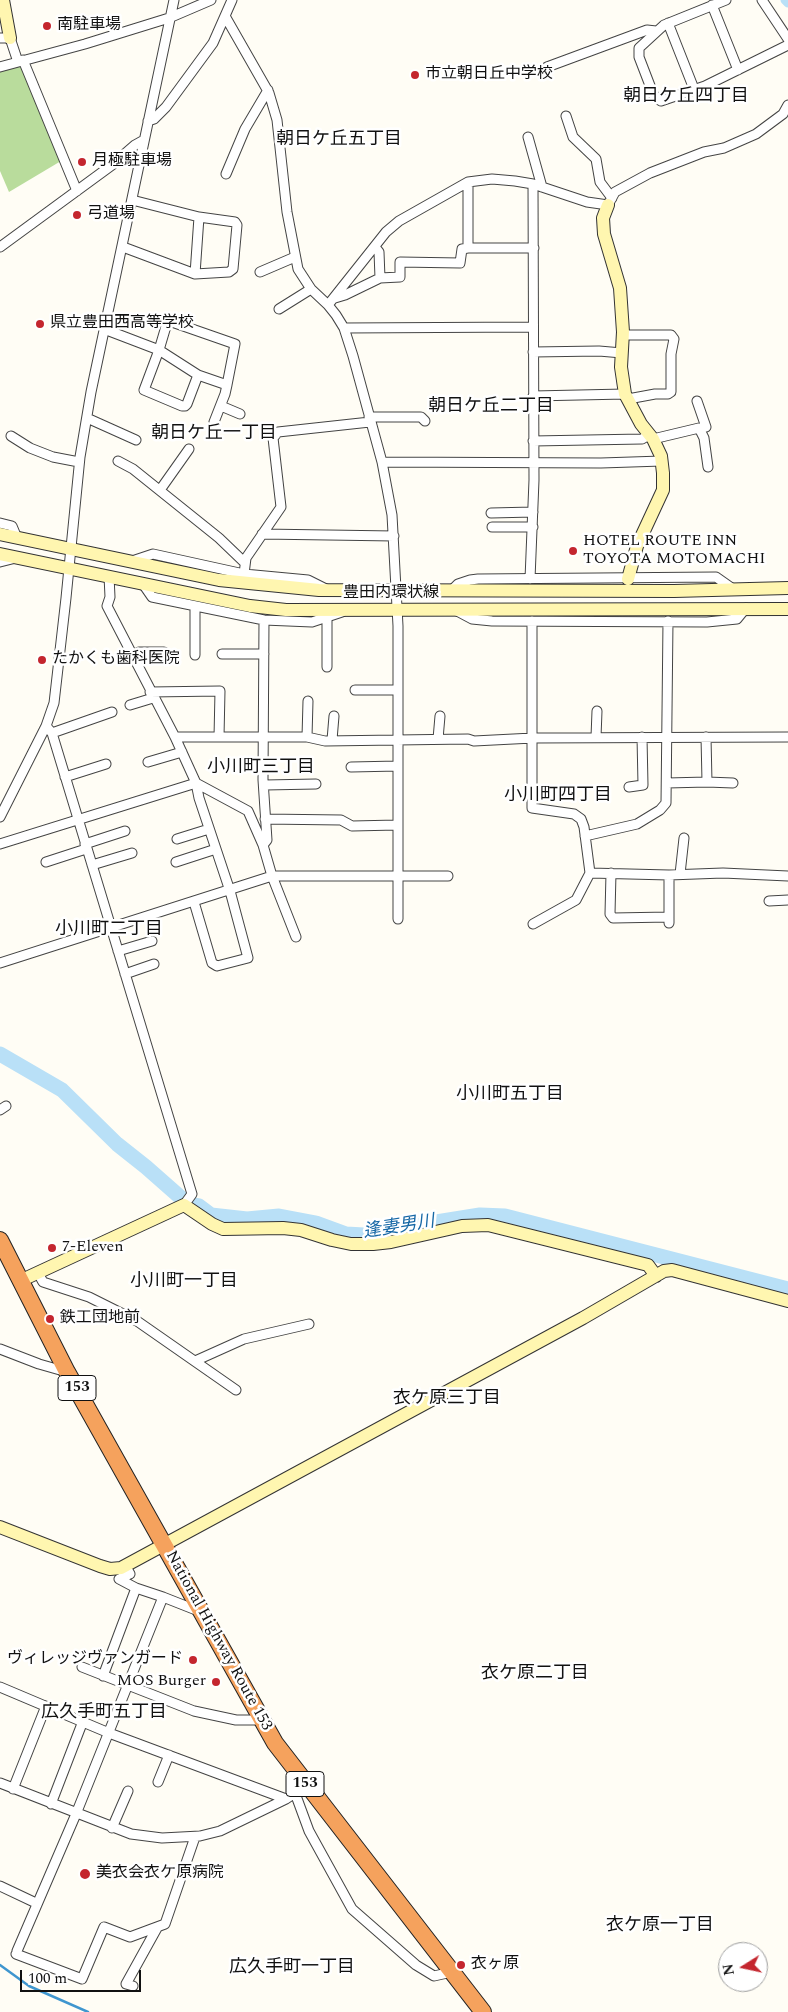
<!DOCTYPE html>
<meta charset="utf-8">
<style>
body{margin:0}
#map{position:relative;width:788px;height:2012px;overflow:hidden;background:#fffdf5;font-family:Spectral,serif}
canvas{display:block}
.north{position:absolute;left:718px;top:1942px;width:50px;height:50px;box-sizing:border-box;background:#fff;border:1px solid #a0a0a0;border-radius:50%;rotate:260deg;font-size:14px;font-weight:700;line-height:20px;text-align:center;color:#111}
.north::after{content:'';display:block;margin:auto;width:18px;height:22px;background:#c4262e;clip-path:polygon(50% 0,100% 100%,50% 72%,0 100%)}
.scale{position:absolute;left:20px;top:1970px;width:121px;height:22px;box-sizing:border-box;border:2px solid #111;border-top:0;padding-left:6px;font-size:15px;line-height:18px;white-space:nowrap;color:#111;-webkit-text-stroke:4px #fff;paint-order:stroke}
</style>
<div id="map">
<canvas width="788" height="2012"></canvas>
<div class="north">N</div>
<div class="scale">100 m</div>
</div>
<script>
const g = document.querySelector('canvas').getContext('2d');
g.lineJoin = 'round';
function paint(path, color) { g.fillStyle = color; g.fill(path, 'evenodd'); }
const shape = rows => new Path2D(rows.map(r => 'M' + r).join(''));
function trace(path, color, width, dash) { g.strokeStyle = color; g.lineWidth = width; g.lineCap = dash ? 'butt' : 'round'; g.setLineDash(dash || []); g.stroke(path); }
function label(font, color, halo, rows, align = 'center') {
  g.font = font + ' Spectral,"Noto Sans JP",serif'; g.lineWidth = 5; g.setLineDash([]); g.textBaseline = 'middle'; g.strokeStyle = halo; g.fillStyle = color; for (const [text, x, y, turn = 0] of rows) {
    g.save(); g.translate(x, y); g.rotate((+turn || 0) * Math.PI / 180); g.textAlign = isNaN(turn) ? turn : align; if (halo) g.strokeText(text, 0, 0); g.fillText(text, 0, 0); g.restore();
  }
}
paint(shape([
 [22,63,61,161,9,192,0,171,0,70]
]), '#b9dc9c');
trace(shape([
 [0,1965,29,1986,88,2012]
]), '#3f96cf', 2.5);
trace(shape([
 [785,0,788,3]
]), '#b9e0f7', 9);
trace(shape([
 [0,1054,62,1090,117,1144,146,1167,188,1204,199,1206,211,1215,247,1219,279,1216,316,1223,346,1234,364,1235,382,1234,430,1223,480,1215,505,1216,788,1289]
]), '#b9e0f7', 15);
const street = shape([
 [726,0,664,25,639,48,639,57,654,96,661,101,705,86,788,45],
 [762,0,788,39],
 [712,5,738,70],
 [225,16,269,93,277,120,287,212,298,269,311,289,328,305,336,315,344,328,353,356,382,462,392,515,398,626,398,919],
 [668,23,694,89],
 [0,38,10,38,18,62],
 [23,60,77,191],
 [0,67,85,44,169,18,211,0],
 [547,67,647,30,656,31],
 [566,116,573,137,596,159,600,182,612,198],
 [148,121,154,119,166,107,213,43,232,0],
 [528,137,542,187],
 [226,174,245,129,268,90],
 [132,200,199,217,195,274],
 [0,247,112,165,135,145,144,140],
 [123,247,195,274,229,272,233,269,237,225,235,222,199,217],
 [375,247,379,252,380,278,400,277,400,262,460,263,462,249,468,248,468,182],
 [468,248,534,248],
 [260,272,295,257],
 [335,298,345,295,380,278],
 [328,305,386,232,399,221,468,182,492,179,515,181,533,184,587,202,608,205,615,192,650,173,704,152,724,148,756,134,783,114,788,105],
 [279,309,311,289],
 [169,321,235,344,227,385,198,375,187,404,185,406,182,406,144,390,159,350,167,323,169,321],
 [344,328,533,327],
 [104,329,159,350,198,375],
 [622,335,671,335,674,339,671,354,671,392,668,394,655,394,628,399],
 [533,352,599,351,622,353],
 [533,396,625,394],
 [697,401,706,427],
 [221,406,240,414],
 [369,417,421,417,425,421],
 [87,418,136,440],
 [214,422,225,394,227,385],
 [11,436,30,448,53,457,79,462],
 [653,439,699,428,704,438,708,467],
 [533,441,642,439,649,435],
 [118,461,133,469,219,538,244,562],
 [382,462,601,463,662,461],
 [160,490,189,449],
 [491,513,533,512],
 [0,523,12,526,17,538],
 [492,527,533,527],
 [262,534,394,536],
 [132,561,153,554,244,574,308,580,326,589],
 [0,562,16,558],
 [244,574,246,558,281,507,273,438,278,432,370,422],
 [109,576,110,597,107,606,175,737,196,783,199,798,230,891,248,958,217,966,212,963,194,902],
 [530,579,534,480,533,184],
 [143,584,152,597,264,620,312,622,342,612],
 [453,589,458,584,470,580,478,579,716,577,733,589],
 [457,611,472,619,492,621,707,622,737,619,746,608],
 [327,619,327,667],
 [532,621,532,808,574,814,581,819,584,827,590,873,669,875,723,873,788,876],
 [222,654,264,654],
 [195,655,195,606],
 [133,656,139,652,164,652],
 [355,690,398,690],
 [150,692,220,691,219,737],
 [130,705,153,698],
 [46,726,52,733,192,1194,184,1205],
 [52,733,112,712],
 [175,737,307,737,325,741,468,739,474,741,533,738,788,737],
 [307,737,308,701],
 [596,737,597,711],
 [438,739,440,716],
 [332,740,334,716],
 [148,762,182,752],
 [351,767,398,766],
 [65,777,106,764],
 [707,782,733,783],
 [667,783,707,782,706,737],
 [265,785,316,784],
 [629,787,643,785,642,737],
 [0,817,46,726,54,703,66,598,80,457,91,392,174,0],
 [265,819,341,820,352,826,397,825],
 [585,836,637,824,660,810,666,803,668,621],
 [177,839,209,829],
 [0,844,196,783,248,811,263,845,272,876,296,937],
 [85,844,125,831],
 [263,845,267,840,263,780,264,620],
 [46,862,86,849],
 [176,862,216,849],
 [92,865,132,853],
 [611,873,610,914,613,918,669,917],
 [680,874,684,838],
 [669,875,669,923],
 [769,901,788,900],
 [533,924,576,900,590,873],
 [118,951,152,941],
 [0,963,272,876,448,876],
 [125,974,154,964],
 [0,1110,6,1106],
 [38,1273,43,1282,89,1297,137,1321,236,1390],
 [0,1349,39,1364,67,1372],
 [195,1361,244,1339,309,1324],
 [125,1565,130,1574,119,1579,136,1588,163,1597],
 [82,1667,194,1711,236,1720,261,1720],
 [103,1676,136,1588],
 [0,1687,109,1733,286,1799],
 [158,1782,169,1755],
 [0,1783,131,1834,162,1838,200,1836,220,1831,286,1799,295,1793,303,1782],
 [13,1789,46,1706],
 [295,1793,309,1831,352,1909,416,1965,434,1976,452,1972],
 [51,1804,83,1721],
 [112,1828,128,1791],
 [0,1886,36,1903],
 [17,1951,76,1814,163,1597,201,1612],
 [16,1954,82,1979,104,1927,130,1937,165,1924,195,1837],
 [133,1986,126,1984,157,1928]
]);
const secondary = shape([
 [3,0,10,38],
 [608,205,603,218,604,234,620,288,623,332,621,367,625,394,641,424,653,439,661,456,663,473,663,490,637,546,628,579],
 [0,534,219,580,319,590,674,591,788,588],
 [0,554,250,606,286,610,788,609],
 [22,1280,184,1205,212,1224,223,1229,283,1228,301,1230,332,1240,351,1244,373,1244,391,1242,462,1226,488,1225,648,1265,656,1276],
 [0,1527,100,1566,110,1569,121,1568,583,1318,664,1271,672,1270,788,1301]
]);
const highway = shape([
 [0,1240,67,1372,275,1743,483,2012]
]);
trace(street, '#444', 11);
trace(secondary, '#333', 14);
trace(highway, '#222', 18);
trace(street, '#fff', 9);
trace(secondary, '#fff6b0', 12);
trace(highway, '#f5a25d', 16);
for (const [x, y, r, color] of [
 [47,26,5,"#c4262e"],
 [415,75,5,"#c4262e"],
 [82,162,5,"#c4262e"],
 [77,215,5,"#c4262e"],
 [40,324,5,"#c4262e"],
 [573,551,5,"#c4262e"],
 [42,660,5,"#c4262e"],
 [52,1248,5,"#c4262e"],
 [50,1319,5,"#c4262e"],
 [193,1660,5,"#c4262e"],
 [216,1682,5,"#c4262e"],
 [85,1874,6,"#c4262e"],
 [461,1965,5,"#c4262e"]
]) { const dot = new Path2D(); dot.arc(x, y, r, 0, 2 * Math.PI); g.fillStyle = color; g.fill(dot); trace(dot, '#fff', 2); }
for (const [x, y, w] of [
 [77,1388,38],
 [305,1784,38]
]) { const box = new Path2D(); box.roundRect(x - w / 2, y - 12.5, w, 25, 4); g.fillStyle = '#fff'; g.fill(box); trace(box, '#111', 1); }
label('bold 15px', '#111', null, [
 ["153",77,1388],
 ["153",305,1784]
]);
label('16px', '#111', '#fff', [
 ["南駐車場",57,26],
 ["市立朝日丘中学校",425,75],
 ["月極駐車場",92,162],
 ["弓道場",87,215],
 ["県立豊田西高等学校",50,324],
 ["HOTEL ROUTE INN",583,542],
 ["TOYOTA MOTOMACHI",583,560],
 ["たかくも歯科医院",52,660],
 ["7-Eleven",62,1248],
 ["鉄工団地前",60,1319],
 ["ヴィレッジヴァンガード",183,1660,"right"],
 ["MOS Burger",206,1682,"right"],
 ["美衣会衣ケ原病院",96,1874],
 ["衣ヶ原",471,1965]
], 'left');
label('16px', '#111', '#fff', [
 ["豊田内環状線",391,594],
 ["National Highway Route 153",218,1641,61]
]);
label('18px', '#111', '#fff', [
 ["朝日ケ丘四丁目",686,97],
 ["朝日ケ丘五丁目",339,140],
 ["朝日ケ丘二丁目",491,407],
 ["朝日ケ丘一丁目",214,434],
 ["小川町三丁目",261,768],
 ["小川町四丁目",558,796],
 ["小川町二丁目",109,930],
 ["小川町五丁目",510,1095],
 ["小川町一丁目",184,1282],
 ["衣ケ原三丁目",447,1399],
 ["衣ケ原二丁目",535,1674],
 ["広久手町五丁目",104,1713],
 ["衣ケ原一丁目",660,1926],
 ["広久手町一丁目",292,1968]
]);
label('italic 18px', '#1768a6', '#fff', [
 ["逢妻男川",399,1228,-9]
]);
</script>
